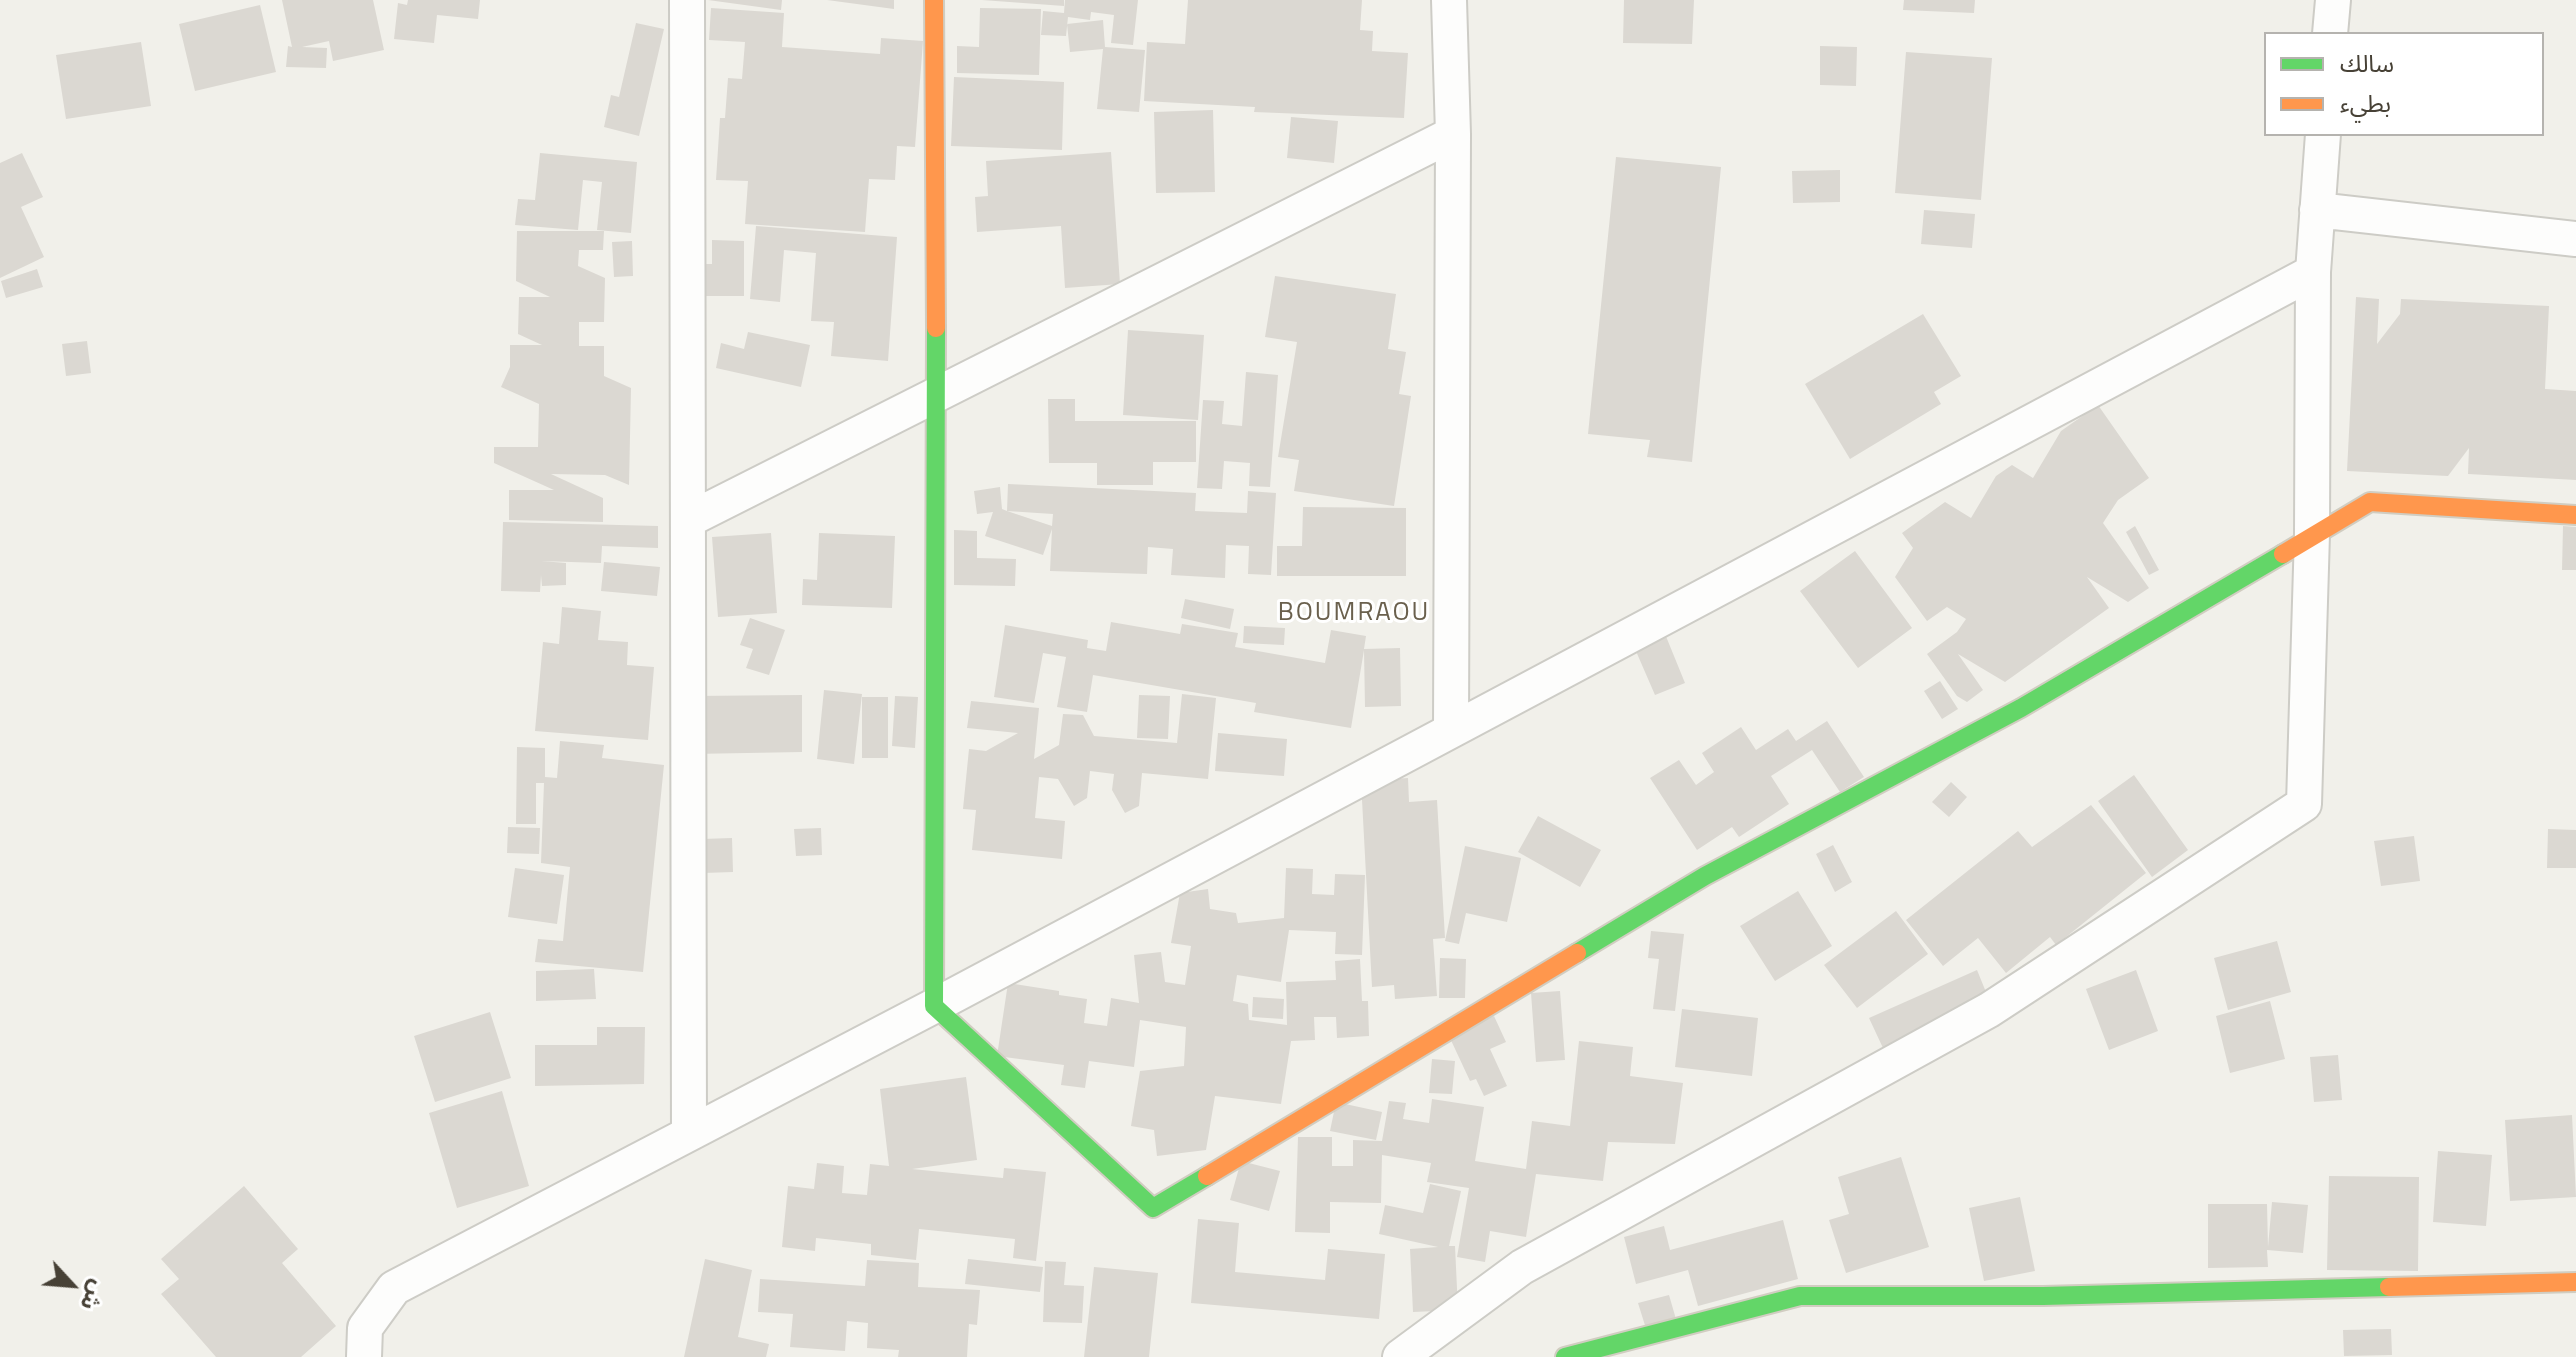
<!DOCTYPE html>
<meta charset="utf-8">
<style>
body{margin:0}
#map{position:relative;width:2576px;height:1357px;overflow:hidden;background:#f1f0ea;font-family:"Titillium Web","Noto Sans Arabic",sans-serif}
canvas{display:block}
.legend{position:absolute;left:2264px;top:32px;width:280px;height:104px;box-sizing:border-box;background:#fff;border:2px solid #b5b3af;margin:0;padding:10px 14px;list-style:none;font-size:24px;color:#474136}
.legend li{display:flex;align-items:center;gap:16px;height:40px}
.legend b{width:40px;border:2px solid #b5b3af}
.north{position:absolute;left:32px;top:1245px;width:80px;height:80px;-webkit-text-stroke:6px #fff;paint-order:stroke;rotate:116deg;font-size:22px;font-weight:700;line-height:32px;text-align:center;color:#474136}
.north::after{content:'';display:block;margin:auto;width:28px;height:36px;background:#474136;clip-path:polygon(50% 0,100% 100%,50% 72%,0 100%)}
</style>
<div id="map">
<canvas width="2576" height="1357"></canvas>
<ul class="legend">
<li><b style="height:10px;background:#63d668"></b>سالك</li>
<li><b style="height:10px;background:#ff974d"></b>بطيء</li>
</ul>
<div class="north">ش</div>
</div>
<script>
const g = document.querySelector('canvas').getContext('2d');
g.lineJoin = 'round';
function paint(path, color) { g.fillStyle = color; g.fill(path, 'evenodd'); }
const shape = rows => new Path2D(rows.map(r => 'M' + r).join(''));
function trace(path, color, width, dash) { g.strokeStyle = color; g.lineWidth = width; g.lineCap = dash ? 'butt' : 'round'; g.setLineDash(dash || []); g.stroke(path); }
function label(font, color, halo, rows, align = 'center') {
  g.font = font + ' "Titillium Web",sans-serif'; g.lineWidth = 6; g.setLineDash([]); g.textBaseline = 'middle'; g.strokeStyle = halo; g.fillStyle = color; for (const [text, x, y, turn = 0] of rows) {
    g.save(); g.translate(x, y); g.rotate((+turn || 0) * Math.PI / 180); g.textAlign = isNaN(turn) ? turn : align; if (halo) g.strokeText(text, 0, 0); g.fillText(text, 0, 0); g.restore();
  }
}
paint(shape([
 [282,0,373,0,384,50,333,61,329,41,302,47,327,48,326,68,286,67,288,46,292,47],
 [408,0,480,0,478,19,437,15,434,43,394,39,398,3,407,5],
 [708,0,782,0,781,10],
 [827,0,894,0,894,9],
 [982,0,1064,0,1064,6],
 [1065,0,1138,0,1133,45,1111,43,1114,15,1091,12,1090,20,1068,17,1066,36,1041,35,1043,11,1064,13],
 [1188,0,1362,0,1360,30,1373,31,1372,51,1408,53,1404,118,1254,112,1255,107,1144,101,1147,42,1185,44],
 [1624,0,1694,0,1692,44,1623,43],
 [1904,0,1975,0,1974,13,1903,10],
 [260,5,276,72,195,91,179,24],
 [711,8,784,13,782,47,880,54,881,38,923,41,915,147,897,146,895,180,869,179,865,232,745,224,748,181,716,180,720,118,725,118,728,78,742,79,745,42,709,40],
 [980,8,1041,9,1039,75,957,73,957,46,979,47],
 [1103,20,1105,47,1145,50,1139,112,1097,109,1103,49,1070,52,1067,24],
 [636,23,664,29,639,136,604,127,611,95,619,97],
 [141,42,151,106,66,119,56,55],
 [1820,46,1857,47,1856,86,1820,85],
 [1906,52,1992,58,1981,200,1895,193],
 [954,77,1064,82,1062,150,951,146],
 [1213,110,1215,192,1156,193,1154,112],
 [1291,117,1338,121,1334,163,1287,158],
 [1111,152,1120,284,1065,288,1061,226,977,232,975,197,988,196,986,161],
 [22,153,43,197,21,207,44,257,0,278,0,163],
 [540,153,637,162,631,233,597,230,602,182,583,180,578,230,515,225,518,199,535,200],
 [1616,157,1721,167,1692,462,1647,457,1650,440,1588,434],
 [1840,170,1840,202,1793,203,1792,171],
 [1924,210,1975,214,1972,248,1921,244],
 [756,226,897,237,888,361,831,356,834,322,811,321,816,253,784,250,780,302,750,299],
 [517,231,604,231,603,250,579,250,578,266,605,278,604,322,579,322,579,346,604,346,604,376,631,388,629,485,605,475,551,474,603,498,603,522,509,520,509,490,554,490,494,463,494,447,538,447,539,404,501,387,510,367,510,345,542,345,518,334,519,297,550,297,516,281],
 [712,240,744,241,744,296,700,296,700,264,712,264],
 [632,241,633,276,614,277,612,242],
 [37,269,43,287,6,298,1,281],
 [1275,276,1396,294,1388,349,1406,352,1399,394,1411,396,1394,506,1294,491,1299,460,1278,457,1297,342,1265,337],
 [2356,297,2379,299,2377,344,2400,314,2401,299,2549,306,2545,389,2576,391,2576,480,2468,474,2469,448,2448,476,2347,471],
 [1923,314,1961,376,1934,392,1941,404,1850,459,1805,384],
 [1128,330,1204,335,1198,420,1123,415],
 [748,332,810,345,801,387,716,368,721,343,744,349],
 [87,341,91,373,66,376,62,344],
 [1246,372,1278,375,1270,487,1249,486,1250,463,1224,461,1222,489,1197,488,1203,400,1224,401,1222,424,1242,426],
 [1048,399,1075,399,1075,421,1196,421,1196,462,1153,462,1153,485,1097,485,1097,463,1049,463],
 [2098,405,2149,478,2118,500,2103,523,2149,588,2128,602,2087,577,2109,608,2005,682,1958,654,1983,690,1967,702,1957,696,1927,654,1957,632,1966,619,1947,607,1927,621,1895,577,1913,548,1902,533,1945,502,1971,518,1996,476,2012,465,2033,478,2061,431],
 [1008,484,1196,493,1195,511,1247,513,1248,491,1276,493,1271,575,1248,574,1249,546,1226,545,1225,578,1171,575,1173,549,1148,547,1147,574,1050,571,1052,529,1043,555,985,536,993,512,977,514,974,491,1000,487,1002,509,1007,511],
 [1007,511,1053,514,1052,526],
 [1303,507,1406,508,1406,576,1277,576,1277,546,1302,546],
 [503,522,658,526,658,548,602,546,601,563,541,561,566,563,566,585,542,586,541,575,540,592,501,591],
 [2135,526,2159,570,2149,575,2126,532],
 [2563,526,2576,527,2576,570,2562,570],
 [954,530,977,531,977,558,1016,559,1015,586,954,585],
 [771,533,777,613,718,617,712,537],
 [819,533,895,536,892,608,802,605,803,579,817,580],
 [1855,551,1912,628,1858,668,1800,591],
 [604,562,660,567,657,596,601,591],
 [1185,599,1234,609,1230,629,1181,618],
 [562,607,601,611,598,640,628,642,627,665,654,667,648,740,535,731,543,642,559,644],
 [750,618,785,630,769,675,746,668,753,649,740,645],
 [1111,622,1180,634,1182,624,1238,633,1235,647,1325,663,1331,630,1366,636,1364,649,1400,648,1401,706,1365,707,1364,650,1351,728,1254,712,1256,703,1093,675,1087,712,1057,707,1066,657,1043,653,1034,703,994,697,1005,625,1088,640,1087,648,1106,651],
 [1244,626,1285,628,1284,645,1243,643],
 [1663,629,1685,683,1655,695,1632,642],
 [1940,681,1958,709,1942,719,1924,691],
 [824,690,862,694,854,764,817,759],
 [1182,694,1216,698,1208,779,1142,773,1139,806,1125,813,1112,790,1114,774,1090,771,1087,798,1074,806,1058,779,1039,777,1035,818,1065,821,1062,859,972,850,976,810,963,809,969,749,986,751,1018,733,967,728,971,701,1039,708,1034,759,1059,745,1063,714,1083,715,1094,736,1177,743],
 [802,695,802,752,692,754,692,696],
 [1139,695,1170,696,1168,739,1137,738],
 [895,696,918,697,915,748,892,746],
 [862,697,888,697,888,758,862,758],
 [1827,721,1864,777,1840,792,1812,750,1771,776,1789,804,1739,837,1732,827,1697,850,1650,778,1679,760,1696,785,1714,772,1702,753,1741,727,1756,750,1788,729,1796,741],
 [1218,733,1287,739,1284,776,1215,771],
 [560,741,604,745,602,758,664,765,643,972,535,962,538,939,563,941,570,867,541,863,544,783,536,783,536,824,516,824,517,747,545,748,545,777,557,778],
 [2134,775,2188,850,2152,877,2098,801],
 [1408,778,1409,802,1437,800,1445,938,1433,939,1437,996,1395,999,1394,985,1372,987,1361,781],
 [1951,782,1967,797,1949,817,1932,802],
 [2091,805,2146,873,2056,945,2050,937,2006,973,1978,938,1943,966,1906,920,2018,831,2032,847],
 [1538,816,1601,850,1580,887,1518,852],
 [508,827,540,828,539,854,507,853],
 [821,828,822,855,796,856,794,829],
 [2548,829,2576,830,2576,868,2547,868],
 [2414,836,2420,881,2381,886,2374,841],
 [732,838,733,872,703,873,702,839],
 [1833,845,1852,882,1835,892,1816,854],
 [1465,846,1521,858,1507,922,1466,913,1459,944,1445,941],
 [515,868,564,875,557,924,508,917],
 [1286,868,1313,869,1312,894,1334,895,1335,874,1365,875,1362,955,1335,954,1336,932,1289,930,1281,982,1237,975,1233,1001,1248,1004,1249,1020,1287,1025,1286,982,1336,980,1335,961,1360,959,1362,1001,1368,1001,1369,1036,1337,1038,1336,1017,1314,1017,1315,1040,1291,1041,1281,1104,1215,1096,1206,1150,1157,1156,1154,1130,1131,1126,1140,1071,1184,1066,1186,1027,1140,1020,1134,1067,1089,1061,1085,1088,1061,1085,1064,1065,997,1056,1008,983,1059,991,1059,995,1087,999,1084,1023,1107,1026,1111,998,1139,1003,1134,955,1161,952,1165,982,1185,985,1191,946,1171,943,1180,893,1208,889,1210,909,1236,913,1238,923,1284,918],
 [1798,891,1832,946,1775,981,1740,926],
 [1896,911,1928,954,1857,1008,1824,965],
 [1651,931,1684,934,1675,1011,1653,1009,1659,959,1648,958],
 [2277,941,2291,992,2228,1010,2214,958],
 [1440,958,1466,959,1465,998,1439,998],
 [594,969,596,999,536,1001,536,971],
 [1977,970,1988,997,1883,1048,1869,1018],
 [2136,970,2158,1031,2109,1050,2086,989],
 [1560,991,1565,1060,1536,1062,1531,993],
 [1253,997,1284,999,1283,1019,1252,1017],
 [2270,1001,2285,1059,2230,1073,2216,1016],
 [1682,1009,1758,1018,1752,1076,1675,1067],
 [490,1012,511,1078,435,1102,414,1036],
 [1494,1016,1506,1042,1490,1049,1507,1086,1484,1096,1476,1079,1470,1081,1449,1036],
 [597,1027,645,1027,644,1084,535,1086,535,1045,597,1045],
 [1579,1041,1633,1047,1630,1076,1683,1083,1675,1144,1608,1142,1603,1181,1536,1174,1526,1237,1490,1231,1485,1262,1457,1257,1469,1188,1427,1182,1431,1163,1382,1155,1381,1203,1330,1202,1330,1233,1295,1232,1298,1137,1332,1137,1332,1166,1353,1166,1353,1140,1382,1141,1389,1101,1406,1103,1403,1119,1429,1123,1432,1099,1484,1107,1475,1161,1526,1169,1532,1121,1570,1126],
 [2338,1055,2342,1100,2314,1102,2310,1057],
 [1432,1059,1455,1061,1452,1094,1429,1093],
 [966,1077,977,1160,912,1169,1003,1178,1004,1168,1046,1172,1036,1261,1013,1258,1015,1239,919,1229,916,1260,871,1255,871,1244,816,1238,815,1251,782,1247,788,1186,814,1189,817,1163,844,1166,842,1193,867,1195,870,1164,889,1166,880,1089],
 [502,1091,529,1186,457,1208,429,1113],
 [1336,1102,1382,1112,1376,1140,1330,1131],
 [2572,1115,2576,1197,2510,1201,2505,1120],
 [2438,1151,2492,1155,2486,1226,2433,1222],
 [1901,1157,1929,1247,1846,1273,1829,1220,1849,1214,1838,1177],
 [1241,1161,1280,1171,1269,1211,1230,1200],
 [2329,1176,2419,1177,2418,1271,2327,1270],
 [1430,1184,1461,1191,1449,1246,1455,1246,1458,1310,1413,1312,1410,1249,1438,1247,1379,1234,1385,1205,1423,1213],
 [244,1186,298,1249,282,1263,336,1326,301,1357,216,1357,161,1294,179,1279,161,1259],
 [2020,1197,2035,1271,1984,1281,1969,1208],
 [2272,1202,2308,1205,2303,1253,2267,1250,2268,1267,2208,1268,2208,1204,2267,1204,2268,1247],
 [1198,1219,1239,1223,1235,1272,1325,1280,1328,1249,1385,1254,1379,1319,1191,1303],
 [1783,1220,1798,1279,1698,1306,1688,1270,1636,1284,1624,1237,1664,1226,1670,1250],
 [705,1259,752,1270,738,1337,769,1344,766,1357,684,1357],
 [968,1259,1043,1267,1040,1292,965,1284],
 [867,1260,919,1263,918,1287,980,1290,977,1325,969,1324,967,1357,898,1357,899,1350,867,1348,868,1323,847,1321,845,1351,790,1347,793,1314,758,1312,760,1279,865,1286],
 [1045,1261,1066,1262,1064,1285,1084,1286,1082,1323,1043,1322],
 [1094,1267,1158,1273,1149,1357,1084,1357],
 [1669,1295,1678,1326,1648,1335,1638,1303],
 [2391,1329,2392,1355,2344,1356,2343,1330]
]), '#dbd8d2');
const street = shape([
 [687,0,689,1131],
 [1449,0,1453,134,1451,729],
 [2330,34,2333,0],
 [2317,210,2576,239],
 [688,520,1453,134],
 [364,1357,365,1328,394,1288,934,1006,2313,272],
 [1400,1357,1522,1267,1989,1010,2304,804,2312,534,2313,272,2323,134]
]);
const fast = shape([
 [936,328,934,1006,1153,1208,1207,1176],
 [1577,953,1705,876,2021,708,2283,554],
 [1565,1357,1800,1296,2043,1296,2389,1287]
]);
const slow = shape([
 [934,0,936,328],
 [2283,554,2370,502,2576,515],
 [1207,1176,1577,953],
 [2389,1287,2576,1282]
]);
trace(street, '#cdccc6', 38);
trace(fast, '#d1cdc1', 22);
trace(slow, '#d1cdc1', 22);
trace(street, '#fdfdfc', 34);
trace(fast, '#63d668', 18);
trace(slow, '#ff974d', 18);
g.letterSpacing = '2px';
label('26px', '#6a604d', '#fff', [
 ["BOUMRAOU",1354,614]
]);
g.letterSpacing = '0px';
</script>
